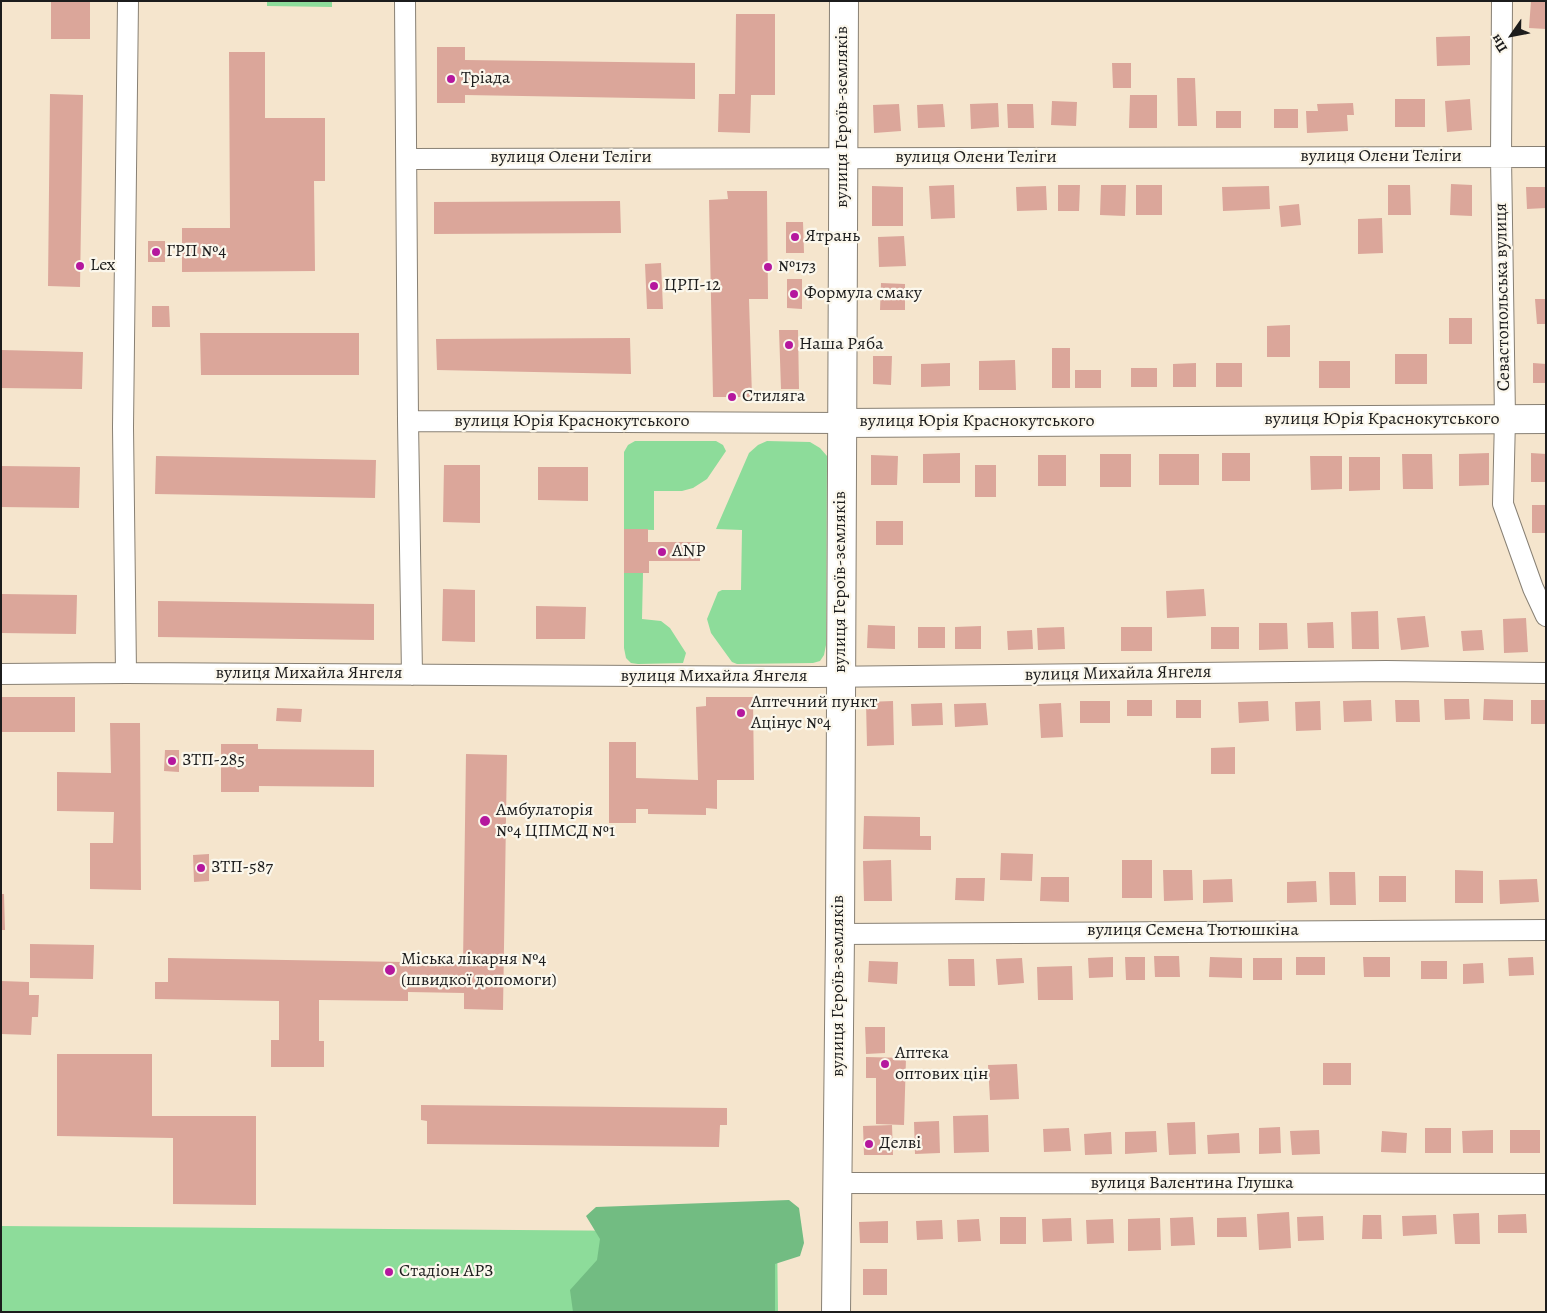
<!DOCTYPE html>
<meta charset="utf-8">
<style>
body{margin:0}
#map{position:relative;width:1547px;height:1313px;overflow:hidden;background:#f5e5cd;font-family:Alegreya,serif}
canvas{display:block}
.frame{position:absolute;inset:0;border:2px solid #1c1c1c;pointer-events:none}
.north{position:absolute;left:1487px;top:10px;width:50px;height:50px;-webkit-text-stroke:4px #fbf7ec;paint-order:stroke;rotate:237deg;font-size:14px;font-weight:700;line-height:20px;text-align:center;color:#1c1c1c}
.north::after{content:'';display:block;margin:auto;width:18px;height:22px;background:#1c1c1c;clip-path:polygon(50% 0,100% 100%,50% 72%,0 100%)}
</style>
<div id="map">
<canvas width="1547" height="1313"></canvas>
<div class="frame"></div>
<div class="north">Пн</div>
</div>
<script>
const g = document.querySelector('canvas').getContext('2d');
g.lineJoin = 'round';
function paint(path, color) { g.fillStyle = color; g.fill(path, 'evenodd'); }
const shape = rows => new Path2D(rows.map(r => 'M' + r).join(''));
function trace(path, color, width, dash) { g.strokeStyle = color; g.lineWidth = width; g.lineCap = dash ? 'butt' : 'round'; g.setLineDash(dash || []); g.stroke(path); }
function label(font, color, halo, rows, align = 'center') {
  g.font = font + ' Alegreya,serif'; g.lineWidth = 4.5; g.setLineDash([]); g.textBaseline = 'middle'; g.strokeStyle = halo; g.fillStyle = color; for (const [text, x, y, turn = 0] of rows) {
    g.save(); g.translate(x, y); g.rotate((+turn || 0) * Math.PI / 180); g.textAlign = isNaN(turn) ? turn : align; if (halo) g.strokeText(text, 0, 0); g.fillText(text, 0, 0); g.restore();
  }
}
paint(shape([
 [267,1,332,1,332,7,267,6],
 [635,441,716,441,723,445,726,451,707,479,693,488,682,491,654,491,654,530,624,529,624,452,628,445],
 [767,441,810,442,820,448,827,456,826,645,824,655,820,661,813,663,737,664,732,662,711,633,707,619,718,592,722,590,741,590,742,530,716,529,749,453,758,445],
 [624,573,643,573,642,619,661,621,670,628,686,653,683,663,638,664,631,663,626,658,624,648],
 [1,1226,777,1232,778,1312,1,1312]
]), '#8ddc9a');
paint(shape([
 [789,1200,799,1208,804,1243,800,1256,775,1264,775,1312,573,1312,570,1290,597,1260,600,1239,586,1216,596,1207]
]), '#72bc82');
paint(shape([
 [51,1,90,1,90,39,51,39],
 [1531,1,1546,1,1546,29,1529,28],
 [736,14,775,14,775,95,751,95,750,133,718,132,719,94,735,94],
 [1470,36,1470,65,1437,66,1436,37],
 [437,47,465,47,465,60,695,63,695,99,465,95,465,103,437,103],
 [229,52,265,52,265,118,325,118,325,181,314,181,315,271,182,272,182,228,230,228],
 [1112,63,1131,63,1131,88,1113,88],
 [1177,78,1195,78,1197,126,1178,126],
 [50,94,83,95,80,287,48,286],
 [1130,95,1157,95,1157,128,1129,128],
 [1395,99,1425,99,1425,127,1395,127],
 [1470,99,1472,130,1447,132,1445,101],
 [1052,101,1077,102,1076,126,1051,125],
 [998,103,999,127,971,129,970,104],
 [1353,103,1354,115,1347,115,1348,131,1307,133,1306,111,1318,111,1317,104],
 [899,104,901,131,874,133,873,105],
 [943,104,945,127,918,128,917,105],
 [1007,104,1033,104,1034,128,1008,128],
 [1274,109,1298,109,1298,128,1274,128],
 [1216,111,1241,111,1241,128,1216,128],
 [1451,184,1472,185,1472,216,1450,215],
 [954,185,955,218,931,219,929,186],
 [1058,185,1080,185,1079,211,1058,211],
 [1101,185,1126,185,1125,216,1100,215],
 [1136,185,1162,185,1162,215,1136,215],
 [1388,185,1410,185,1411,215,1388,215],
 [872,186,903,187,903,226,872,226],
 [1046,186,1047,210,1017,211,1016,187],
 [1269,186,1270,209,1223,211,1222,187],
 [1526,187,1546,187,1546,208,1527,209],
 [727,191,767,191,768,299,749,299,752,397,713,397,709,200,728,199],
 [620,201,621,233,434,234,434,202],
 [1299,204,1301,225,1281,227,1279,206],
 [1382,218,1383,253,1358,254,1358,219],
 [786,222,803,222,804,253,786,253],
 [904,236,906,266,879,267,878,237],
 [148,241,165,241,165,262,148,262],
 [661,263,663,309,647,309,645,264],
 [787,279,802,279,802,309,787,308],
 [881,283,905,284,905,310,880,310],
 [1535,299,1546,299,1546,324,1537,324],
 [152,306,169,306,170,327,152,327],
 [1449,318,1472,318,1472,344,1449,344],
 [1290,325,1290,357,1267,357,1267,326],
 [779,330,798,330,799,389,781,389],
 [200,333,359,333,359,375,201,375],
 [630,338,631,374,437,370,436,339],
 [1052,348,1070,348,1070,388,1052,388],
 [1,350,83,352,82,389,1,388],
 [1395,354,1427,354,1427,384,1395,384],
 [873,356,892,356,891,385,873,384],
 [1015,360,1016,390,979,390,979,361],
 [1319,361,1350,361,1350,388,1319,388],
 [950,363,950,386,921,387,921,364],
 [1196,363,1196,387,1173,387,1173,364],
 [1216,363,1242,363,1242,387,1216,387],
 [1533,363,1546,364,1546,383,1533,383],
 [1131,368,1157,368,1157,387,1131,387],
 [1075,370,1101,370,1101,388,1075,388],
 [960,453,960,483,923,483,923,454],
 [1222,453,1250,453,1250,481,1222,481],
 [1489,453,1489,485,1459,486,1459,454],
 [1531,453,1546,454,1546,482,1531,482],
 [1100,454,1131,454,1131,487,1100,487],
 [1159,454,1199,454,1199,485,1159,485],
 [1402,454,1432,454,1433,489,1403,489],
 [871,455,898,456,897,485,871,485],
 [1038,455,1066,455,1066,486,1038,486],
 [156,456,376,460,375,498,155,494],
 [1310,456,1342,456,1342,489,1311,490],
 [1349,457,1380,457,1380,490,1349,491],
 [444,465,480,465,480,523,443,522],
 [975,465,996,465,996,497,975,497],
 [1,466,80,467,79,508,1,507],
 [538,467,588,467,588,501,538,500],
 [1532,505,1546,505,1546,533,1532,533],
 [876,521,903,521,903,545,876,545],
 [624,529,648,529,648,542,700,542,700,561,649,561,649,573,624,573],
 [443,589,475,590,475,642,442,641],
 [1204,589,1206,616,1167,618,1166,591],
 [1,594,77,595,76,634,1,633],
 [158,601,374,604,374,640,158,637],
 [536,606,586,607,585,639,536,639],
 [1378,611,1379,649,1352,649,1351,612],
 [1425,616,1429,647,1401,650,1397,618],
 [1526,618,1528,652,1504,653,1503,619],
 [1333,622,1334,648,1308,648,1307,623],
 [1259,623,1287,623,1288,649,1259,650],
 [868,625,895,626,895,649,867,648],
 [981,626,981,649,955,649,955,627],
 [918,627,945,627,945,648,918,648],
 [1064,627,1065,649,1038,650,1037,628],
 [1121,627,1152,627,1152,651,1121,651],
 [1211,627,1239,627,1239,649,1211,649],
 [1032,630,1033,649,1008,650,1007,631],
 [1482,630,1484,650,1463,651,1461,631],
 [1,697,75,697,75,732,1,732],
 [706,697,753,697,754,780,717,780,717,809,706,808,706,815,648,814,648,809,636,809,636,823,609,823,609,742,636,742,636,778,698,780,696,707,706,706],
 [1444,699,1469,699,1470,719,1445,720],
 [1484,699,1513,700,1513,721,1483,720],
 [1127,700,1152,700,1152,716,1127,716],
 [1176,700,1201,700,1201,718,1176,718],
 [1371,700,1372,721,1344,722,1343,701],
 [1395,700,1419,700,1420,722,1396,722],
 [1531,700,1546,700,1546,724,1531,724],
 [893,701,894,745,867,746,866,702],
 [1080,701,1110,701,1110,723,1080,723],
 [1268,701,1269,721,1239,723,1238,702],
 [1320,701,1321,730,1296,731,1295,702],
 [942,703,943,725,912,726,911,704],
 [986,703,988,725,955,727,954,704],
 [1061,703,1063,737,1041,738,1039,704],
 [277,708,302,709,301,722,276,721],
 [110,723,140,723,141,890,90,889,90,843,113,843,114,812,57,811,57,772,111,773],
 [221,744,258,744,258,749,374,750,374,787,259,786,259,792,221,792],
 [1235,747,1235,774,1211,774,1211,748],
 [165,750,179,750,179,772,164,771],
 [466,754,507,755,503,1010,464,1009,464,993,408,992,408,1001,319,1000,319,1041,324,1041,324,1067,271,1067,271,1040,279,1040,279,1001,155,999,155,982,168,982,168,958,463,963],
 [864,816,920,817,920,836,931,836,931,850,863,849],
 [1001,853,1033,854,1032,881,1000,880],
 [209,854,209,881,194,882,193,855],
 [891,860,892,901,864,901,863,861],
 [1122,860,1152,860,1152,898,1122,898],
 [1163,870,1192,870,1193,900,1164,901],
 [1455,870,1483,871,1483,903,1455,903],
 [1329,872,1355,872,1356,905,1330,905],
 [1379,876,1406,876,1406,902,1379,902],
 [1041,877,1069,877,1069,902,1040,901],
 [956,878,985,878,984,901,955,900],
 [1232,879,1233,902,1203,903,1203,880],
 [1537,879,1539,902,1500,904,1499,880],
 [1316,881,1317,902,1287,903,1287,882],
 [1,894,4,894,5,930,1,930],
 [30,944,94,945,93,979,30,978],
 [1154,956,1179,956,1180,977,1155,977],
 [1113,957,1113,977,1089,978,1088,958],
 [1125,957,1145,957,1145,980,1126,980],
 [1210,957,1242,958,1242,978,1209,977],
 [1296,957,1325,957,1325,975,1296,975],
 [1363,957,1390,957,1390,977,1364,977],
 [1533,957,1534,975,1509,976,1508,958],
 [1022,958,1024,983,998,985,996,959],
 [1253,958,1282,958,1282,980,1253,980],
 [948,959,974,959,975,986,949,986],
 [869,961,898,962,897,984,868,982],
 [1421,961,1447,961,1447,979,1421,979],
 [1483,963,1484,983,1463,984,1463,964],
 [1072,966,1073,1000,1038,1000,1037,967],
 [1,981,29,982,29,995,39,995,38,1017,32,1017,31,1035,1,1034],
 [865,1027,885,1027,885,1053,866,1054],
 [57,1054,152,1054,152,1116,256,1116,256,1205,173,1204,173,1138,57,1136],
 [866,1057,906,1058,904,1125,876,1124,876,1078,866,1078],
 [1323,1063,1351,1063,1351,1085,1323,1085],
 [1017,1064,1019,1099,990,1100,988,1065],
 [421,1105,727,1108,727,1125,720,1125,719,1147,427,1144,427,1121,421,1120],
 [988,1115,989,1152,954,1153,953,1116],
 [939,1121,940,1153,915,1154,914,1122],
 [1195,1122,1196,1154,1169,1155,1167,1123],
 [892,1125,893,1155,864,1155,863,1126],
 [1280,1127,1281,1153,1259,1154,1259,1128],
 [1069,1128,1071,1151,1044,1152,1043,1129],
 [1425,1128,1451,1128,1451,1153,1425,1153],
 [1319,1130,1320,1154,1292,1155,1290,1131],
 [1493,1130,1493,1153,1463,1153,1462,1131],
 [1510,1130,1540,1130,1540,1153,1510,1153],
 [1156,1131,1157,1152,1125,1154,1125,1132],
 [1382,1131,1407,1133,1406,1153,1381,1152],
 [1111,1132,1112,1154,1085,1155,1084,1134],
 [1239,1133,1240,1153,1208,1154,1207,1135],
 [1289,1212,1291,1248,1259,1250,1257,1214],
 [1479,1213,1480,1244,1455,1244,1453,1214],
 [1526,1214,1527,1233,1498,1233,1498,1215],
 [1363,1215,1381,1215,1382,1239,1362,1239],
 [1436,1215,1437,1234,1403,1236,1402,1216],
 [1323,1216,1324,1240,1298,1241,1297,1217],
 [1000,1217,1026,1217,1026,1244,1000,1244],
 [1193,1217,1195,1245,1171,1246,1170,1218],
 [1246,1217,1247,1237,1217,1237,1217,1218],
 [1071,1218,1072,1241,1043,1242,1042,1219],
 [1160,1218,1161,1250,1128,1251,1128,1219],
 [979,1219,981,1241,958,1242,957,1220],
 [1113,1219,1114,1243,1087,1244,1086,1220],
 [942,1220,943,1239,917,1240,916,1221],
 [888,1221,888,1243,860,1243,859,1222],
 [863,1269,887,1269,887,1295,863,1295]
]), '#dba69a');
const street = shape([
 [405,1,408,421,412,675],
 [1502,1,1501,157,1505,418,1503,504,1533,588,1546,616],
 [407,159,1546,157],
 [408,421,841,423],
 [126,673,123,427,128,1],
 [1,674,126,673,816,677,1386,671,1546,673],
 [840,934,1546,930],
 [837,1183,1546,1184]
]);
const secondary = shape([
 [841,423,1546,419]
]);
const primary = shape([
 [836,1312,840,934,844,1]
]);
trace(street, '#888074', 22);
trace(secondary, '#888074', 30);
trace(primary, '#888074', 30);
trace(street, '#fff', 20);
trace(secondary, '#fff', 28);
trace(primary, '#fff', 28);
for (const [x, y, r, color] of [
 [451,79,5,"#b5179e"],
 [795,237,5,"#b5179e"],
 [156,252,5,"#b5179e"],
 [80,266,5,"#b5179e"],
 [768,267,5,"#b5179e"],
 [654,286,5,"#b5179e"],
 [794,294,5,"#b5179e"],
 [789,345,5,"#b5179e"],
 [732,397,5,"#b5179e"],
 [662,552,5,"#b5179e"],
 [741,713,5,"#b5179e"],
 [172,761,5,"#b5179e"],
 [485,821,6,"#b5179e"],
 [201,868,5,"#b5179e"],
 [390,970,6,"#b5179e"],
 [885,1064,5,"#b5179e"],
 [869,1144,5,"#b5179e"],
 [389,1272,5,"#b5179e"]
]) { const dot = new Path2D(); dot.arc(x, y, r, 0, 2 * Math.PI); g.fillStyle = color; g.fill(dot); trace(dot, '#fbf7ec', 2); }
label('18px', '#1c1c1c', '#fbf7ec', [
 ["Тріада",461,79],
 ["Ятрань",805,237],
 ["ГРП №4",166,252],
 ["Lex",90,266],
 ["№173",778,267],
 ["ЦРП-12",664,286],
 ["Формула смаку",804,294],
 ["Наша Ряба",799,345],
 ["Стиляга",742,397],
 ["ANP",672,552],
 ["Аптечний пункт",751,703],
 ["Ацінус №4",751,724],
 ["ЗТП-285",182,761],
 ["Амбулаторія",496,811],
 ["№4 ЦПМСД №1",496,832],
 ["ЗТП-587",211,868],
 ["Міська лікарня №4",401,960],
 ["(швидкої допомоги)",401,981],
 ["Аптека",895,1054],
 ["оптових цін",895,1075],
 ["Делві",879,1144],
 ["Стадіон АРЗ",399,1272]
], 'left');
label('18px', '#1c1c1c', '#fbf7ec', [
 ["вулиця Героїв-земляків",843,117,-90],
 ["вулиця Олени Теліги",1381,157],
 ["вулиця Олени Теліги",571,158],
 ["вулиця Олени Теліги",976,158],
 ["Севастопольська вулиця",1503,297,-91],
 ["вулиця Юрія Краснокутського",1382,420],
 ["вулиця Юрія Краснокутського",572,422],
 ["вулиця Юрія Краснокутського",977,422],
 ["вулиця Героїв-земляків",841,582,-90],
 ["вулиця Михайла Янгеля",309,674],
 ["вулиця Михайла Янгеля",1118,674,-1],
 ["вулиця Михайла Янгеля",714,677],
 ["вулиця Семена Тютюшкіна",1193,931],
 ["вулиця Героїв-земляків",839,986,-90],
 ["вулиця Валентина Глушка",1192,1184]
]);
</script>
